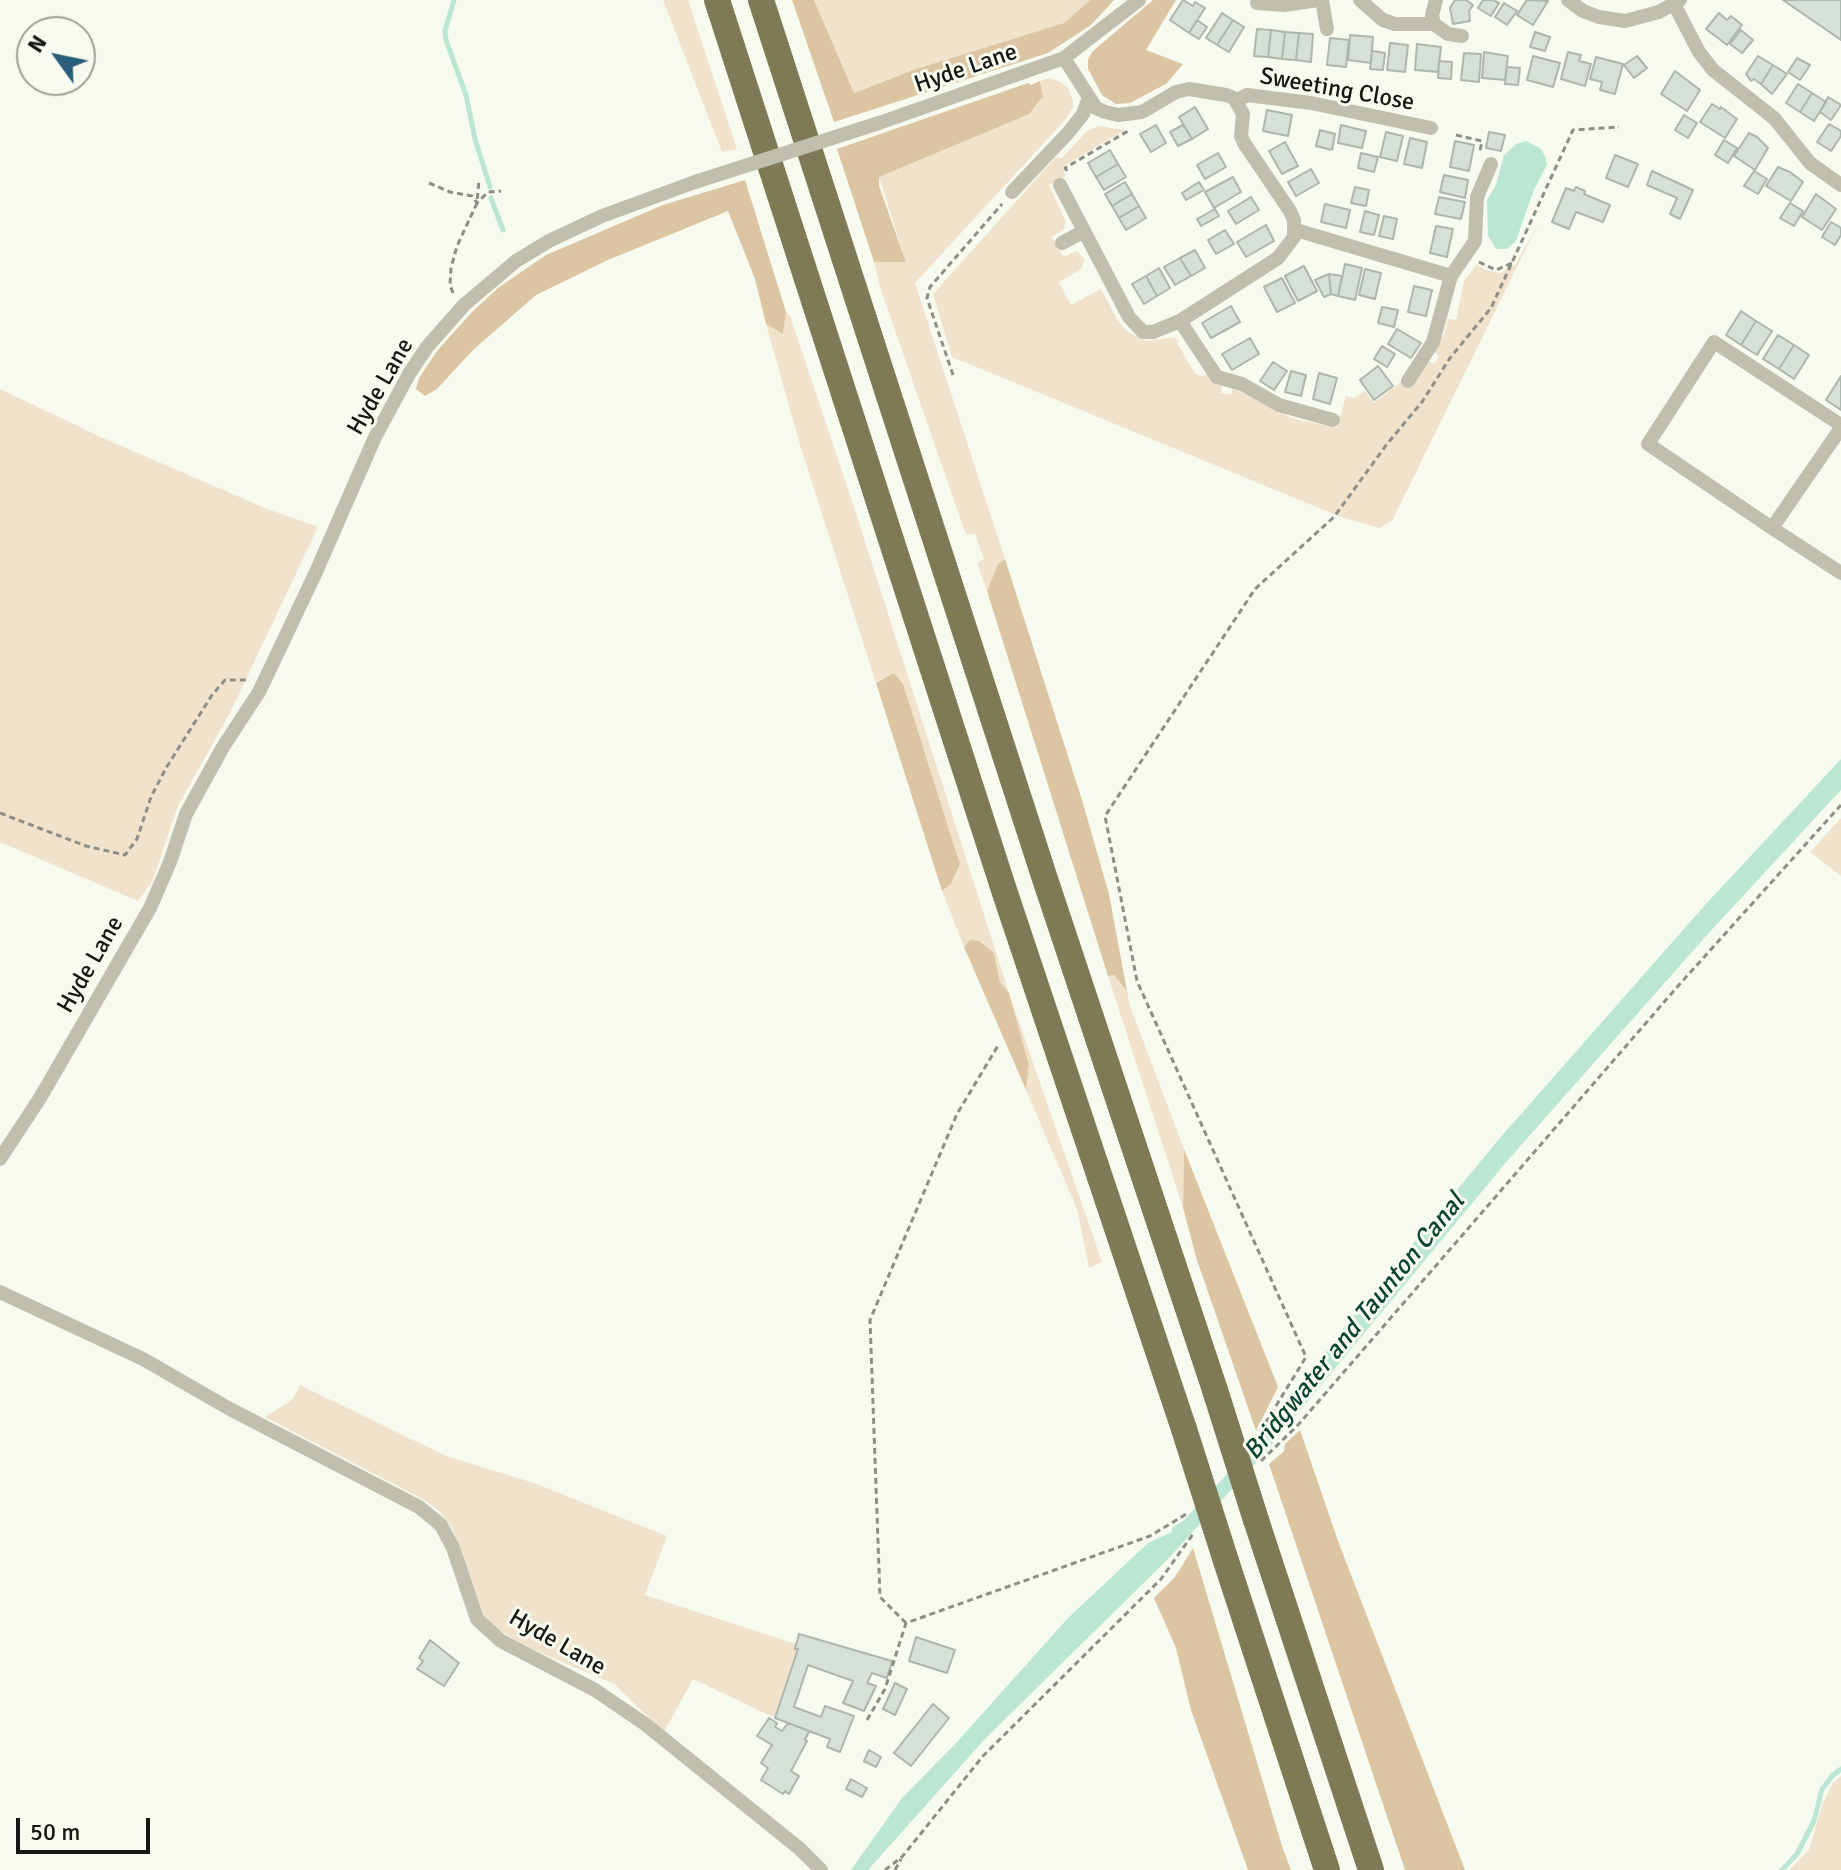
<!DOCTYPE html>
<style>
body{margin:0}
#map{position:relative;width:1841px;height:1870px;overflow:hidden;background:#f7fbef;font-family:Signika,sans-serif}
canvas{display:block}
.north{position:absolute;left:16px;top:16px;width:80px;height:80px;box-sizing:border-box;background:#f7fbef;border:2px solid #9da097;border-radius:50%;rotate:303deg;font-size:22px;font-weight:700;line-height:32px;text-align:center;color:#161713}
.north::after{content:'';display:block;margin:auto;width:28px;height:36px;background:#285e79;clip-path:polygon(50% 0,100% 100%,50% 72%,0 100%)}
.scale{position:absolute;left:16px;top:1818px;width:134px;height:36px;box-sizing:border-box;border:4px solid #161713;border-top:0;padding-left:10px;font-size:24px;line-height:28px;white-space:nowrap;color:#161713;-webkit-text-stroke:6px #f7fbef;paint-order:stroke}
</style>
<div id="map">
<canvas width="1841" height="1870"></canvas>
<div class="north">N</div>
<div class="scale">50 m</div>
</div>
<script>
const g = document.querySelector('canvas').getContext('2d');
g.lineJoin = 'round';
function paint(path, color) { g.fillStyle = color; g.fill(path, 'evenodd'); }
const shape = rows => new Path2D(rows.map(r => 'M' + r).join(''));
function trace(path, color, width, dash) { g.strokeStyle = color; g.lineWidth = width; g.lineCap = dash ? 'butt' : 'round'; g.setLineDash(dash || []); g.stroke(path); }
function label(font, color, halo, rows, align = 'center') {
  g.font = font + ' Signika,sans-serif'; g.lineWidth = 6; g.setLineDash([]); g.textBaseline = 'middle'; g.strokeStyle = halo; g.fillStyle = color; for (const [text, x, y, turn = 0] of rows) {
    g.save(); g.translate(x, y); g.rotate((+turn || 0) * Math.PI / 180); g.textAlign = isNaN(turn) ? turn : align; if (halo) g.strokeText(text, 0, 0); g.fillText(text, 0, 0); g.restore();
  }
}
paint(shape([
 [663,0,688,0,737,149,722,152],
 [814,0,1090,0,1064,23,913,70,853,93],
 [1049,78,1061,82,1068,88,1073,101,1073,107,1066,119,915,283,1005,559,998,564,987,591,977,563,984,559,975,534,966,535,880,287,874,262,906,262,879,177,1043,96,1040,81],
 [1098,126,1125,130,1062,167,1066,176,1049,185,1066,222,1064,229,1052,237,1063,257,1077,251,1085,260,1080,270,1059,282,1071,305,1101,289,1119,323,1128,332,1146,341,1174,337,1179,341,1177,343,1195,373,1201,376,1209,373,1215,382,1222,386,1221,393,1231,395,1233,388,1291,418,1337,428,1346,396,1354,398,1365,391,1374,403,1401,382,1411,388,1428,361,1434,364,1439,356,1433,351,1444,335,1448,319,1456,320,1464,281,1477,264,1486,270,1500,273,1515,265,1540,220,1392,521,1379,528,1341,517,952,357,933,294,1056,157,1062,158,1086,132],
 [786,312,790,316,854,507,1009,993,1102,1262,1089,1268,1077,1209,1026,1090,1029,1065,1009,993,1000,982,994,953,970,940,964,947,942,891,951,884,960,864,925,753,881,679,876,683,800,445,766,324,783,334],
 [0,389,103,438,265,508,318,527,231,711,178,806,153,880,138,901,0,842],
 [1841,818,1841,876,1810,852],
 [1114,975,1127,991,1130,1006,1184,1149,1183,1208,1108,976],
 [300,1385,446,1456,534,1483,667,1536,645,1595,796,1644,795,1648,798,1649,775,1718,693,1679,664,1732,614,1684,524,1646,496,1628,481,1612,452,1527,440,1512,426,1501,265,1417,293,1399],
 [1841,1776,1841,1870,1789,1870,1809,1850,1822,1805,1833,1783]
]), '#f1e2cc');
paint(shape([
 [792,0,814,0,854,93,913,70,1064,23,1090,0,1114,0,1091,25,1048,53,834,122],
 [1153,0,1176,0,1146,50,1183,64,1166,84,1130,103,1116,104,1102,95,1088,69,1088,59,1093,51],
 [1040,81,1043,96,1029,114,879,177,879,186,906,262,874,262,837,149,1028,83,1031,85],
 [745,180,786,312,783,334,766,324,755,279,728,211,608,260,536,295,473,350,437,389,425,396,416,389,419,378,437,351,472,312,498,288,546,255,663,205],
 [1005,559,1082,800,1109,894,1127,991,1114,975,1108,976,987,591,998,564],
 [894,673,903,684,960,864,951,884,942,891,876,683],
 [970,940,979,941,994,953,1000,982,1009,993,1029,1065,1026,1090,964,947],
 [1184,1149,1278,1387,1256,1431,1196,1257,1183,1208],
 [1300,1430,1338,1541,1465,1870,1405,1870,1269,1464,1284,1451,1285,1444],
 [1193,1548,1282,1846,1291,1870,1248,1870,1191,1710,1176,1648,1154,1598,1175,1577]
]), '#dcc5a3');
paint(shape([
 [1526,141,1540,148,1545,156,1547,165,1533,192,1516,241,1507,249,1496,249,1488,236,1487,200,1496,185,1504,155,1516,144],
 [1841,759,1841,790,1707,935,1508,1160,1264,1454,1167,1560,985,1739,868,1870,851,1870,902,1798,957,1742,1068,1618,1148,1543,1172,1532,1172,1528,1184,1520,1259,1440,1349,1321,1499,1139,1705,905]
]), '#bbe6d3');
trace(shape([
 [454,0,445,31,446,40,466,95,475,139,490,187],
 [491,198,503,230],
 [1782,1870,1797,1854,1814,1821,1822,1789,1833,1775,1841,1769]
]), '#bbe6d3', 5);
const building = shape([
 [1183,0,1193,6,1195,2,1205,8,1189,33,1170,20,1183,0],
 [1455,0,1466,0,1473,5,1469,11,1470,21,1453,24,1450,8,1455,0],
 [1483,0,1493,0,1499,3,1491,16,1478,8,1483,0],
 [1527,0,1548,1,1533,25,1517,15,1527,0],
 [1783,0,1841,0,1841,40,1783,0],
 [1504,3,1517,11,1507,25,1495,17,1504,3],
 [1222,13,1233,20,1217,45,1206,38,1222,13],
 [1719,13,1727,20,1731,16,1742,25,1727,45,1706,29,1719,13],
 [1197,20,1207,27,1199,39,1189,33,1197,20],
 [1233,20,1244,27,1229,52,1217,45,1233,20],
 [1257,29,1271,30,1268,57,1254,56,1257,29],
 [1271,30,1285,32,1282,59,1268,57,1271,30],
 [1741,30,1753,40,1742,53,1730,44,1741,30],
 [1285,32,1299,33,1296,60,1282,59,1285,32],
 [1535,32,1550,37,1545,51,1530,47,1535,32],
 [1299,33,1313,34,1311,62,1296,60,1299,33],
 [1350,35,1373,37,1371,63,1348,60,1350,35],
 [1330,38,1349,40,1346,67,1327,65,1330,38],
 [1390,43,1408,45,1405,72,1387,70,1390,43],
 [1417,44,1441,47,1438,72,1415,70,1417,44],
 [1372,51,1385,53,1383,70,1370,69,1372,51],
 [1484,52,1508,56,1505,80,1482,78,1484,52],
 [1568,52,1581,55,1579,61,1591,64,1585,86,1561,79,1568,52],
 [1464,53,1481,54,1479,82,1461,80,1464,53],
 [1533,56,1560,63,1553,87,1527,80,1533,56],
 [1637,56,1647,68,1634,78,1624,65,1637,56],
 [1758,56,1773,65,1761,84,1754,79,1751,81,1746,74,1758,56],
 [1596,57,1623,64,1615,94,1600,90,1602,82,1590,79,1596,57],
 [1797,58,1810,65,1800,80,1788,72,1797,58],
 [1439,61,1452,62,1451,79,1438,78,1439,61],
 [1773,65,1787,74,1772,94,1761,84,1773,65],
 [1507,67,1520,68,1518,85,1505,84,1507,67],
 [1675,71,1700,90,1687,111,1661,94,1675,71],
 [1798,84,1812,93,1800,112,1786,103,1798,84],
 [1812,93,1826,102,1814,121,1800,112,1812,93],
 [1828,97,1841,105,1831,120,1820,112,1828,97],
 [1712,104,1720,109,1721,107,1737,119,1725,138,1700,122,1712,104],
 [1195,107,1208,129,1192,139,1179,117,1195,107],
 [1267,110,1292,115,1288,136,1263,131,1267,110],
 [1684,115,1697,123,1688,138,1675,130,1684,115],
 [1829,124,1841,131,1841,136,1831,151,1817,142,1829,124],
 [1156,125,1166,143,1151,152,1140,134,1156,125],
 [1183,125,1192,139,1178,146,1170,132,1183,125],
 [1341,125,1366,131,1362,148,1338,143,1341,125],
 [1320,130,1335,134,1332,150,1316,146,1320,130],
 [1386,132,1403,136,1397,161,1380,157,1386,132],
 [1489,132,1505,135,1501,151,1486,148,1489,132],
 [1749,133,1757,137,1768,148,1755,170,1734,156,1749,133],
 [1410,138,1427,142,1422,168,1404,164,1410,138],
 [1724,140,1737,148,1728,163,1715,155,1724,140],
 [1455,141,1474,145,1469,171,1450,167,1455,141],
 [1285,142,1298,166,1282,174,1269,151,1285,142],
 [1110,150,1118,164,1096,177,1088,163,1110,150],
 [1218,153,1226,167,1205,179,1197,165,1218,153],
 [1361,153,1378,157,1374,172,1358,168,1361,153],
 [1615,155,1638,164,1628,187,1606,178,1615,155],
 [1118,164,1126,177,1104,190,1096,177,1118,164],
 [1778,167,1790,172,1803,182,1791,201,1766,186,1778,167],
 [1311,169,1319,183,1296,196,1288,182,1311,169],
 [1652,171,1693,190,1680,219,1670,214,1677,198,1647,185,1652,171],
 [1754,171,1767,179,1758,194,1744,186,1754,171],
 [1444,175,1468,180,1465,198,1440,192,1444,175],
 [1233,177,1241,192,1214,208,1205,192,1233,177],
 [1125,182,1132,194,1112,206,1105,194,1125,182],
 [1199,182,1204,190,1186,200,1182,193,1199,182],
 [1355,187,1369,190,1366,206,1351,203,1355,187],
 [1576,187,1585,191,1584,194,1610,205,1603,222,1576,212,1569,229,1552,222,1566,188,1574,191,1576,187],
 [1132,194,1139,206,1119,218,1112,206,1132,194],
 [1816,194,1836,209,1822,230,1802,217,1816,194],
 [1251,197,1259,210,1236,224,1228,211,1251,197],
 [1439,197,1465,202,1461,219,1435,214,1439,197],
 [1790,203,1803,211,1794,226,1780,218,1790,203],
 [1325,204,1350,210,1346,228,1321,222,1325,204],
 [1139,206,1146,218,1126,230,1119,218,1139,206],
 [1215,209,1219,216,1201,226,1197,219,1215,209],
 [1365,211,1379,215,1374,235,1360,232,1365,211],
 [1384,216,1397,219,1393,239,1379,236,1384,216],
 [1831,222,1841,228,1841,235,1835,245,1822,237,1831,222],
 [1266,225,1274,241,1246,257,1237,242,1266,225],
 [1436,226,1453,229,1447,257,1430,253,1436,226],
 [1225,230,1234,244,1216,254,1208,240,1225,230],
 [1195,250,1205,268,1191,276,1180,258,1195,250],
 [1180,258,1191,276,1175,285,1164,267,1180,258],
 [1345,264,1362,268,1355,300,1338,296,1345,264],
 [1304,266,1317,291,1298,301,1285,276,1304,266],
 [1159,268,1170,288,1157,296,1146,276,1159,268],
 [1365,269,1381,273,1375,299,1359,295,1365,269],
 [1329,274,1342,276,1338,296,1331,294,1329,274],
 [1329,274,1331,294,1324,297,1315,280,1329,274],
 [1146,276,1157,296,1144,304,1132,284,1146,276],
 [1282,278,1295,303,1277,312,1264,287,1282,278],
 [1414,286,1432,290,1426,316,1408,312,1414,286],
 [1231,306,1240,322,1211,338,1202,323,1231,306],
 [1382,307,1398,310,1394,327,1378,323,1382,307],
 [1741,311,1756,321,1741,345,1726,335,1741,311],
 [1756,321,1772,331,1757,355,1741,345,1756,321],
 [1397,329,1421,343,1411,358,1388,344,1397,329],
 [1778,335,1794,345,1779,369,1763,359,1778,335],
 [1250,338,1259,354,1232,370,1222,354,1250,338],
 [1794,345,1809,355,1794,379,1779,369,1794,345],
 [1382,346,1395,354,1387,367,1374,359,1382,346],
 [1273,362,1287,371,1274,390,1260,381,1273,362],
 [1378,366,1393,386,1374,400,1360,380,1378,366],
 [1291,371,1306,375,1301,396,1285,392,1291,371],
 [1319,373,1337,378,1330,404,1313,399,1319,373],
 [1841,376,1841,410,1826,400,1841,376],
 [799,1634,892,1661,887,1678,872,1673,867,1683,876,1686,864,1711,843,1703,853,1681,808,1665,794,1707,821,1717,825,1706,854,1716,840,1752,827,1747,830,1739,775,1718,798,1649,795,1649,799,1634],
 [916,1637,955,1650,947,1673,909,1661,916,1637],
 [430,1640,459,1663,444,1686,417,1669,423,1661,419,1658,430,1640],
 [895,1683,907,1689,895,1715,883,1709,895,1683],
 [933,1704,949,1718,911,1766,894,1753,933,1704],
 [769,1718,777,1723,775,1727,782,1731,788,1723,809,1731,805,1740,807,1741,791,1771,799,1776,789,1794,785,1791,783,1794,761,1780,768,1768,761,1763,772,1745,757,1736,769,1718],
 [869,1750,881,1757,876,1767,864,1761,869,1750],
 [851,1779,867,1788,862,1797,846,1789,851,1779]
]);
paint(building, '#d7e0d6');
trace(building, '#adb6ad', 2);
trace(shape([
 [1456,135,1482,141,1480,151],
 [1067,171,1065,168,1128,131],
 [429,183,450,192,472,196,477,203,488,192,501,191],
 [1479,262,1496,270,1512,263],
 [453,293,450,285,451,268,457,246,477,203,479,180],
 [953,375,927,298,930,287,1002,204],
 [0,813,86,846,125,855,137,839,151,797,166,768,212,695,225,680,249,680],
 [1255,1440,1306,1357,1137,981,1105,816,1255,589,1334,517,1387,444,1422,402,1450,358,1491,308,1573,130,1619,127],
 [1261,1461,1298,1425,1678,986,1841,805],
 [906,1623,880,1597,870,1320,957,1114,999,1044],
 [867,1720,885,1689,906,1623,1150,1536,1188,1513],
 [885,1870,902,1857,983,1756,1161,1579,1193,1534],
 [895,1870,901,1859]
]), '#8d8f87', 3, [6, 4]);
trace(shape([
 [1322,0,1327,29],
 [1360,0,1383,20,1395,24,1434,24],
 [1436,0,1432,15,1434,24,1448,34,1462,36],
 [1568,0,1583,11,1599,17,1625,21,1659,12,1680,0],
 [1257,3,1284,5,1318,0],
 [1674,4,1699,52,1713,70,1774,118,1810,163,1841,185],
 [1236,101,1247,95,1311,103,1431,128],
 [879,123,1064,58,1139,0],
 [1060,185,1129,317,1143,332,1153,332,1180,321,1278,258,1294,237,1294,220,1290,211,1244,143,1241,136,1243,114,1234,98,1226,95,1189,89,1176,92,1142,112,1118,115,1105,112,1096,108,1064,58],
 [1012,192,1068,133,1083,114,1089,97],
 [1296,230,1451,276,1433,342,1408,381],
 [1062,243,1084,231],
 [1451,276,1475,241,1477,197,1491,164],
 [1180,321,1217,377,1242,384,1279,405,1333,420],
 [1841,428,1772,528,1841,573],
 [1772,528,1648,444,1714,342,1841,425],
 [0,1159,40,1098,150,908,170,862,186,814,223,747,259,692,316,572,375,437,409,374,427,347,464,305,516,261,549,241,602,216,695,182],
 [0,1292,143,1359,228,1408,419,1507,441,1525,453,1548,477,1619,501,1641,595,1690,645,1724,800,1849,821,1870]
]), '#c0bead', 14);
trace(shape([
 [717,0,1004,890,1184,1429],
 [761,0,1045,879,1215,1390],
 [1256,1520,1371,1870],
 [1226,1561,1327,1870]
]), '#7f7955', 26);
trace(shape([
 [695,182,879,123]
]), '#c0bead', 14);
trace(shape([
 [1215,1390,1256,1520],
 [1184,1429,1226,1561]
]), '#7f7955', 26);
label('24px', '#161713', '#f7fbef', [
 ["Hyde Lane",966,69,-19],
 ["Sweeting Close",1337,90,10],
 ["Hyde Lane",381,387,-60],
 ["Hyde Lane",91,965,-60],
 ["Hyde Lane",557,1643,30]
]);
label('italic 26px', '#084331', '#f7fbef', [
 ["Bridgwater and Taunton Canal",1355,1327,-51]
]);
</script>
